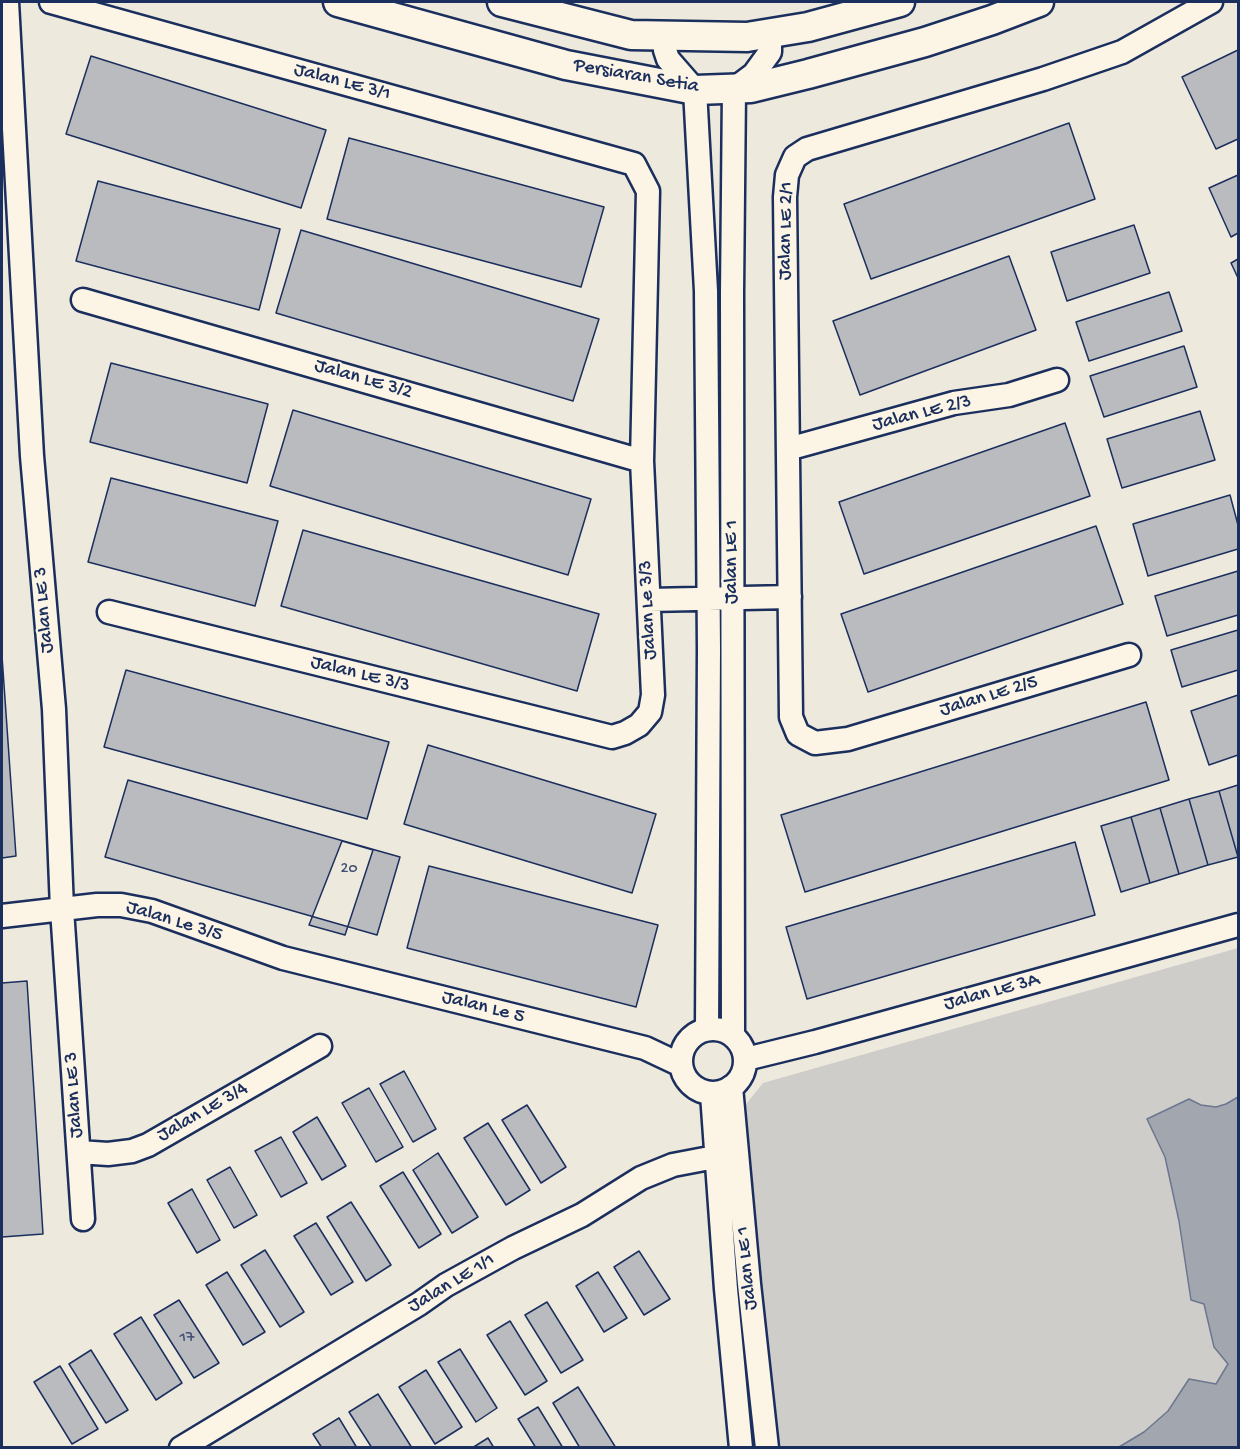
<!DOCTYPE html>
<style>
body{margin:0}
#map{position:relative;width:1240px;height:1449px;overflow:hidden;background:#eee9dd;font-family:"Gochi Hand",sans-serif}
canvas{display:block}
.frame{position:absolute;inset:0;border:3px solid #1b2f5e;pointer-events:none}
</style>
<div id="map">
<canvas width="1240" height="1449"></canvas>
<div class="frame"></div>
</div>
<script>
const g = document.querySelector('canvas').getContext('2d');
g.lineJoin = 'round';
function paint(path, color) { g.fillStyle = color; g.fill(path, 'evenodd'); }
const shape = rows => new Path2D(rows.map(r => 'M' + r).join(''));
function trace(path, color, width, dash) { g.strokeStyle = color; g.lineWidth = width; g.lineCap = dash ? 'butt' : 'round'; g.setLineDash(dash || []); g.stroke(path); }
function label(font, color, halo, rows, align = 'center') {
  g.font = font + ' "Gochi Hand",sans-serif'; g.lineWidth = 4.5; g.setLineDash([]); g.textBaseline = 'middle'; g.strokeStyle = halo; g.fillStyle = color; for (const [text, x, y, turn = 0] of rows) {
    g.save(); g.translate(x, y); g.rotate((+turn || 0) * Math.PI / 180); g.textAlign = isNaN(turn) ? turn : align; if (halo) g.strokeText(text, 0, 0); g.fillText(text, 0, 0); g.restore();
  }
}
paint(shape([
 [1238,948,1238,1447,779,1447,754,1237,746,1104,763,1083]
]), '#cfcdca');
const water = shape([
 [1238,1097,1238,1447,1119,1447,1144,1432,1168,1411,1189,1379,1216,1384,1228,1364,1214,1347,1204,1304,1191,1300,1179,1221,1165,1157,1147,1119,1189,1099,1201,1105,1216,1107,1226,1104,1238,1097]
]);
paint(water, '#a2a7af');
trace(water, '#6c778f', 1.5);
const building = shape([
 [1238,50,1238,139,1216,149,1182,77,1238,50],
 [91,56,326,130,301,208,66,134,91,56],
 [1069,123,1095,199,871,279,844,204,1069,123],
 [349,138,604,207,581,287,327,219,349,138],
 [1238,175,1238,233,1231,237,1209,188,1238,175],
 [98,181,280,229,259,310,76,261,98,181],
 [1134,225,1150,273,1067,301,1051,252,1134,225],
 [301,230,599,319,573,401,276,313,301,230],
 [1009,256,1036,330,860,395,833,321,1009,256],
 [1238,259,1238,278,1231,263,1238,259],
 [1169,292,1182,331,1089,361,1076,322,1169,292],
 [1184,346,1197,387,1104,417,1090,376,1184,346],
 [111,363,268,404,247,483,90,442,111,363],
 [293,410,591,499,568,575,270,486,293,410],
 [1200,411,1215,460,1122,488,1107,439,1200,411],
 [1065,423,1090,496,864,574,839,502,1065,423],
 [111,478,278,521,255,606,88,562,111,478],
 [1230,495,1238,525,1238,549,1148,576,1133,524,1230,495],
 [1096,526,1123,604,868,692,841,614,1096,526],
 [303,530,599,614,577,691,281,606,303,530],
 [1238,571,1238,615,1167,636,1155,596,1238,571],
 [1238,630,1238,670,1182,687,1171,650,1238,630],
 [2,656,16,856,2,858,2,656],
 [126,670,389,742,367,819,104,747,126,670],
 [1238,695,1238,755,1209,765,1191,711,1238,695],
 [1146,702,1169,780,805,892,781,815,1146,702],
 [428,745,656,814,632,893,404,824,428,745],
 [128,780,400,857,377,935,105,857,128,780],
 [1238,785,1238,857,1219,791,1238,785],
 [1219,791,1238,857,1208,865,1189,799,1219,791],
 [1189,799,1208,865,1179,874,1160,808,1189,799],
 [1160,808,1179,874,1150,883,1131,817,1160,808],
 [1131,817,1150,883,1121,892,1101,826,1131,817],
 [342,841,373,850,345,935,309,925,342,841],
 [1075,842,1095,915,807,999,786,927,1075,842],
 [429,866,658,925,636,1007,407,948,429,866],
 [27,981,43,1234,2,1237,2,983,27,981],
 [404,1071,436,1129,413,1142,380,1084,404,1071],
 [369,1088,403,1147,376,1162,342,1103,369,1088],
 [527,1105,566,1167,541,1183,502,1120,527,1105],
 [317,1117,346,1166,322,1180,293,1132,317,1117],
 [488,1123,530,1190,506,1205,464,1138,488,1123],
 [281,1137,307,1183,281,1197,255,1151,281,1137],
 [438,1153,478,1217,452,1233,413,1170,438,1153],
 [230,1167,257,1215,234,1228,207,1180,230,1167],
 [403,1172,441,1234,419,1248,380,1186,403,1172],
 [192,1189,220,1240,197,1253,168,1203,192,1189],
 [351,1202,391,1265,366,1281,327,1217,351,1202],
 [316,1223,353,1282,331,1295,294,1236,316,1223],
 [265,1250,304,1312,280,1327,241,1265,265,1250],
 [639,1251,670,1299,644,1315,614,1267,639,1251],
 [227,1272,265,1332,243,1345,206,1285,227,1272],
 [598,1272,627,1318,604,1332,576,1286,598,1272],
 [179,1300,219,1363,194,1378,154,1315,179,1300],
 [547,1302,583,1360,561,1373,525,1315,547,1302],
 [141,1317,182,1383,156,1400,114,1334,141,1317],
 [510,1321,547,1381,525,1395,487,1335,510,1321],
 [460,1349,497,1408,476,1422,438,1362,460,1349],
 [91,1350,128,1410,106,1423,69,1364,91,1350],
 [60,1366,98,1429,72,1444,34,1382,60,1366],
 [426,1370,462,1427,435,1444,399,1387,426,1370],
 [578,1387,616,1448,580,1448,553,1403,578,1387],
 [378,1394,412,1448,372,1448,349,1412,378,1394],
 [538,1407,563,1448,536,1448,518,1419,538,1407],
 [339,1418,357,1448,322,1448,313,1434,339,1418],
 [488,1438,494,1448,472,1448,488,1438]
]);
paint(building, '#babbbe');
trace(building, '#1b2f5e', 1.5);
const minor = shape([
 [7,2,32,456,54,709,62,909,83,1219],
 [51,2,634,164,648,191,642,461,653,695,650,712,639,725,625,733,612,737,109,612],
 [667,37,665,50,668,59,695,90,706,291,709,649,707,1029],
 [83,300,642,461],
 [788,449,954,403,1009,395,1057,380],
 [649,600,790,597],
 [1129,655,848,739,815,743,798,734,791,717,785,197,787,175,795,157,807,149,1043,79,1122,52,1211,2],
 [2,916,97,905,121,905,152,911,283,958,645,1048,681,1065],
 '681 1061a32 32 0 1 1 64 0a32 32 0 1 1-64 0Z',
 [733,1035,732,293,734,89,754,74,770,52,770,45,765,36],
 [746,1059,815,1042,1238,925],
 [731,1087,749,1284,767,1448],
 [712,1094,726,1289,741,1448],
 [79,1152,108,1154,132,1151,148,1145,320,1046],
 [181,1448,419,1304,446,1285,513,1248,582,1215,641,1178,673,1165,715,1157,737,1156]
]);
const tertiary = shape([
 [338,2,566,65,695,90,751,88,808,74,925,42,992,20,1039,2],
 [502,2,631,35,747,37,808,27,900,2]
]);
trace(minor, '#1b2f5e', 27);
trace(tertiary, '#1b2f5e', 33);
trace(minor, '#fcf5e5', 22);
trace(tertiary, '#fcf5e5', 28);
label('16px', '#435276', null, [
 ["20",349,870],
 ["17",187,1339]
]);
label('20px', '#1b2f5e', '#fcf5e5', [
 ["Persiaran Setia",636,77,10],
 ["Jalan LE 3/1",342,83,15],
 ["Jalan LE 2/1",787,231,-89],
 ["Jalan LE 3/2",363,380,16],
 ["Jalan LE 2/3",922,414,-14],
 ["Jalan LE 1",733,562,-90],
 ["Jalan LE 3",45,610,-95],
 ["Jalan Le 3/3",649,610,-93],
 ["Jalan LE 3/3",360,675,14],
 ["Jalan LE 2/5",989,697,-17],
 ["Jalan Le 3/5",174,922,17],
 ["Jalan LE 3A",992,993,-15],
 ["Jalan Le 5",483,1008,14],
 ["Jalan LE 3",75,1095,-94],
 ["Jalan LE 3/4",203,1113,-30],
 ["Jalan LE 1",748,1268,-96],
 ["Jalan LE 1/1",452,1284,-31]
]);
</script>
